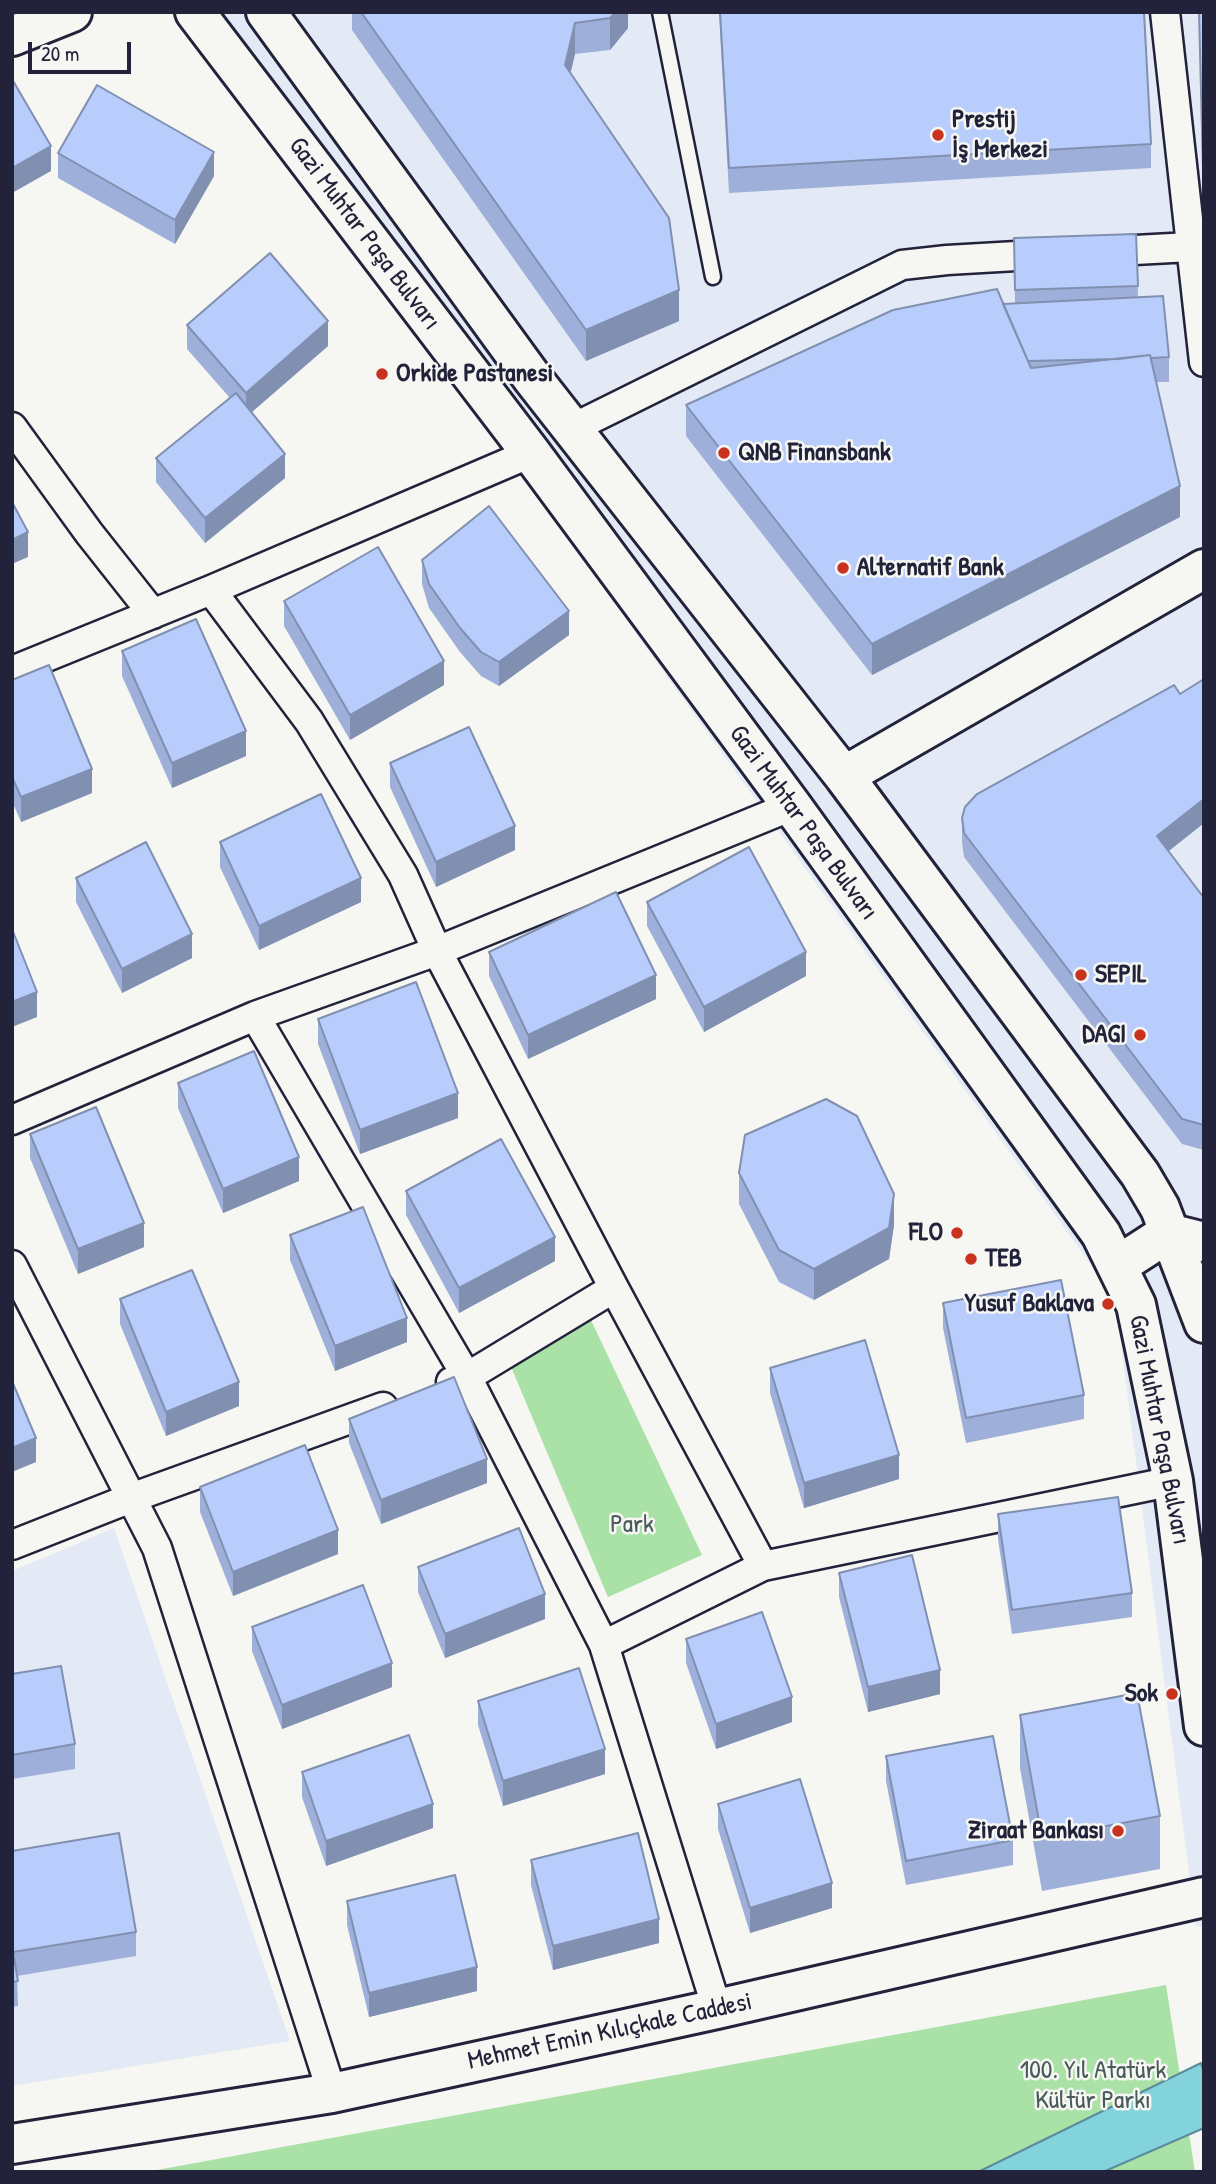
<!DOCTYPE html>
<meta charset="utf-8">
<style>
body{margin:0}
#map{position:relative;width:1216px;height:2184px;overflow:hidden;background:#f6f6f2;font-family:"Patrick Hand",sans-serif}
canvas{display:block}
.frame{position:absolute;inset:0;border:14px solid #22223b;pointer-events:none}
.scale{position:absolute;left:28px;top:42px;width:103px;height:32px;box-sizing:border-box;border:4px solid #22223b;border-top:0;padding-left:9px;font-size:21px;line-height:24px;white-space:nowrap;color:#22223b;-webkit-text-stroke:5px #f6f6f2;paint-order:stroke}
</style>
<div id="map">
<canvas width="1216" height="2184"></canvas>
<div class="frame"></div>
<div class="scale">20 m</div>
</div>
<script>
const ctx = document.querySelector('canvas').getContext('2d');
ctx.lineJoin = 'round';
function paint(path, color) { ctx.fillStyle = color; ctx.fill(path, 'evenodd'); }
function stroke(path, color, width, dash) { ctx.strokeStyle = color; ctx.lineWidth = width; ctx.lineCap = dash ? 'butt' : 'round'; ctx.setLineDash(dash || []); ctx.stroke(path); }
function label(font, color, halo, rows, align = 'center') {
  ctx.font = font + ' "Patrick Hand",sans-serif'; ctx.lineWidth = 5; ctx.setLineDash([]); ctx.textBaseline = 'middle'; ctx.strokeStyle = halo; ctx.fillStyle = color; for (const [text, x, y, turn = 0] of rows) {
    ctx.save(); ctx.translate(x, y); ctx.rotate((+turn || 0) * Math.PI / 180); ctx.textAlign = isNaN(turn) ? turn : align; if (halo) ctx.strokeText(text, 0, 0); ctx.fillText(text, 0, 0); ctx.restore();
  }
}
paint(new Path2D(`
 M 188,12 L 1204,12 L 1204,1926 L 1196,1927 L 1115,1298 Z
 M 114,1528 L 290,2041 L 12,2086 L 12,1571 Z`), '#e3eaf5');
paint(new Path2D(`
 M 590,1318 L 702,1555 L 608,1597 L 506,1355 Z
 M 1166,1985 L 1195,2172 L 146,2172 Z`), '#a9e1a6');
const water = new Path2D(`
 M 1201,2063 L 1204,2073 L 1204,2128 L 1103,2172 L 978,2172 Z`);
paint(water, '#82d3dc');
stroke(water, '#5c8c9c', 2);
const lane = new Path2D(`
 M 660,12 L 713,277`);
const street = new Path2D(`
 M 1165,12 L 1204,362
 M 1098,252 L 1190,247
 M 12,427 L 89,533 L 153,614
 M 571,429 L 902,265 L 947,260 L 1051,254
 M 211,590 L 309,721 L 403,875 L 437,951 L 614,1288 L 763,1566
 M 12,671 L 211,590 L 531,453
 M 255,1016 L 467,1377 L 604,1645 L 717,2009
 M 12,1120 L 255,1016 L 437,951 L 792,806
 M 12,1265 L 157,1548 L 332,2093
 M 451,1382 L 467,1377 L 614,1288
 M 12,1545 L 131,1498 L 383,1407
 M 604,1645 L 763,1566 L 1173,1481`);
const secondary = new Path2D(`
 M 195,12 L 531,453 L 792,806 L 1101,1234 L 1136,1305 L 1173,1481 L 1204,1726
 M 266,12 L 533,379 L 844,776 L 1140,1174 L 1160,1208 L 1204,1323
 M 12,36 L 72,12
 M 844,776 L 1204,569
 M 1117,1266 L 1168,1233 L 1204,1242
 M 12,2144 L 332,2093 L 717,2009 L 1204,1897`);
stroke(lane, '#22223b', 19);
stroke(street, '#22223b', 33);
stroke(secondary, '#22223b', 44);
stroke(lane, '#f6f6f2', 14);
stroke(street, '#f6f6f2', 28);
stroke(secondary, '#f6f6f2', 38);
paint(new Path2D(`
 M 352,12 L 628,12 L 628,28 L 610,50 L 575,54 L 570,73 L 679,321 L 586,361 L 352,30 Z
 M 719,12 L 1144,12 L 1151,144 L 1151,168 L 729,193 Z
 M 1199,12 L 1204,12 L 1204,194 L 1203,194 Z
 M 58,153 L 214,176 L 175,244 L 58,178 Z
 M 1136,234 L 1138,297 L 1169,357 L 1169,382 L 1156,382 L 1180,517 L 872,675 L 686,436 L 686,405 L 1003,304 L 1015,303 L 1014,238 Z
 M 187,325 L 328,346 L 252,412 L 285,478 L 205,543 L 156,482 L 156,458 L 230,398 L 187,349 Z
 M 422,560 L 569,635 L 499,686 L 481,676 L 460,652 L 429,608 L 422,584 Z
 M 284,601 L 444,685 L 350,740 L 284,626 Z
 M 122,651 L 246,756 L 172,788 L 122,676 Z
 M 12,680 L 92,793 L 21,822 L 12,801 Z
 M 390,763 L 515,850 L 436,887 L 390,787 Z
 M 962,818 L 1204,823 L 1169,851 L 1204,898 L 1204,1150 L 1182,1144 L 964,857 L 962,842 Z
 M 220,842 L 361,902 L 259,950 L 220,867 Z
 M 76,878 L 192,958 L 122,993 L 76,902 Z
 M 647,902 L 806,976 L 704,1032 L 647,926 Z
 M 489,952 L 656,999 L 528,1059 L 489,976 Z
 M 318,1019 L 458,1118 L 360,1154 L 318,1044 Z
 M 178,1083 L 299,1181 L 223,1213 L 178,1108 Z
 M 30,1134 L 144,1247 L 78,1274 L 30,1158 Z
 M 739,1173 L 894,1225 L 889,1259 L 814,1300 L 779,1282 L 739,1204 Z
 M 406,1191 L 555,1261 L 459,1313 L 406,1215 Z
 M 290,1235 L 407,1342 L 335,1371 L 290,1260 Z
 M 120,1299 L 239,1406 L 166,1436 L 120,1324 Z
 M 943,1303 L 1084,1395 L 1084,1419 L 966,1443 L 943,1328 Z
 M 770,1368 L 899,1479 L 804,1508 L 770,1393 Z
 M 349,1419 L 487,1483 L 381,1524 L 349,1443 Z
 M 200,1487 L 338,1554 L 233,1596 L 200,1512 Z
 M 998,1514 L 1132,1593 L 1132,1617 L 1012,1634 L 998,1539 Z
 M 418,1567 L 545,1619 L 445,1658 L 418,1592 Z
 M 839,1573 L 940,1694 L 868,1712 L 839,1597 Z
 M 252,1627 L 392,1687 L 282,1729 L 252,1651 Z
 M 686,1639 L 792,1722 L 716,1749 L 686,1663 Z
 M 12,1674 L 75,1744 L 75,1769 L 12,1779 Z
 M 478,1701 L 605,1774 L 503,1806 L 478,1725 Z
 M 1020,1715 L 1160,1816 L 1160,1869 L 1042,1891 L 1020,1768 Z
 M 886,1756 L 1013,1840 L 1013,1865 L 906,1885 L 886,1781 Z
 M 302,1772 L 433,1828 L 326,1866 L 302,1797 Z
 M 718,1804 L 832,1908 L 750,1933 L 718,1829 Z
 M 12,1851 L 136,1932 L 136,1956 L 17,1976 L 18,2006 L 12,2007 Z
 M 531,1860 L 659,1943 L 553,1970 L 531,1885 Z
 M 347,1901 L 477,1991 L 369,2017 L 347,1925 Z`), '#9eb0d9');
paint(new Path2D(`
 M 616,12 L 628,12 L 628,28 L 610,50 L 610,18 Z
 M 575,23 L 575,54 L 565,97 L 565,65 Z
 M 51,146 L 51,171 L 12,193 L 12,168 Z
 M 214,152 L 214,176 L 175,244 L 175,220 Z
 M 679,290 L 679,321 L 586,361 L 586,330 Z
 M 328,321 L 328,346 L 246,417 L 246,393 Z
 M 285,454 L 285,478 L 205,543 L 205,518 Z
 M 1180,486 L 1180,517 L 872,675 L 872,644 Z
 M 28,532 L 28,557 L 12,564 L 12,540 Z
 M 569,611 L 569,635 L 499,686 L 499,662 Z
 M 444,661 L 444,685 L 350,740 L 350,715 Z
 M 246,731 L 246,756 L 172,788 L 172,763 Z
 M 92,769 L 92,793 L 21,822 L 21,797 Z
 M 1204,799 L 1204,823 L 1157,860 L 1157,836 Z
 M 515,826 L 515,850 L 436,887 L 436,862 Z
 M 361,878 L 361,902 L 259,950 L 259,926 Z
 M 192,934 L 192,958 L 122,993 L 122,969 Z
 M 806,952 L 806,976 L 704,1032 L 704,1007 Z
 M 656,975 L 656,999 L 528,1059 L 528,1035 Z
 M 37,992 L 37,1017 L 12,1027 L 12,1002 Z
 M 458,1093 L 458,1118 L 360,1154 L 360,1130 Z
 M 299,1157 L 299,1181 L 223,1213 L 223,1189 Z
 M 894,1194 L 894,1225 L 889,1259 L 814,1300 L 814,1269 Z
 M 144,1223 L 144,1247 L 78,1274 L 78,1249 Z
 M 555,1237 L 555,1261 L 459,1313 L 459,1288 Z
 M 407,1318 L 407,1342 L 335,1371 L 335,1346 Z
 M 239,1382 L 239,1406 L 166,1436 L 166,1412 Z
 M 36,1438 L 36,1462 L 12,1472 L 12,1448 Z
 M 899,1455 L 899,1479 L 804,1508 L 804,1483 Z
 M 487,1459 L 487,1483 L 381,1524 L 381,1500 Z
 M 338,1530 L 338,1554 L 233,1596 L 233,1572 Z
 M 545,1594 L 545,1619 L 445,1658 L 445,1634 Z
 M 392,1663 L 392,1687 L 282,1729 L 282,1705 Z
 M 940,1670 L 940,1694 L 868,1712 L 868,1687 Z
 M 792,1697 L 792,1722 L 716,1749 L 716,1724 Z
 M 605,1749 L 605,1774 L 503,1806 L 503,1781 Z
 M 433,1804 L 433,1828 L 326,1866 L 326,1841 Z
 M 832,1883 L 832,1908 L 750,1933 L 750,1908 Z
 M 659,1919 L 659,1943 L 553,1970 L 553,1946 Z
 M 477,1967 L 477,1991 L 369,2017 L 369,1993 Z`), '#8190b0');
const building = new Path2D(`
 M 361,12 L 616,12 L 610,18 L 575,23 L 565,65 L 669,218 L 679,290 L 586,330 Z
 M 720,12 L 1144,12 L 1151,144 L 729,168 Z
 M 1199,12 L 1204,12 L 1204,170 L 1203,170 Z
 M 12,79 L 51,146 L 12,168 Z
 M 97,85 L 214,152 L 175,220 L 58,153 Z
 M 1136,234 L 1138,286 L 1015,290 L 1014,238 Z
 M 270,253 L 328,321 L 246,393 L 187,325 Z
 M 997,289 L 1031,368 L 1150,355 L 1180,486 L 872,644 L 686,405 L 893,310 Z
 M 1163,296 L 1169,357 L 1151,358 L 1150,355 L 1119,359 L 1028,361 L 1003,304 Z
 M 236,393 L 285,454 L 205,518 L 156,458 Z
 M 12,502 L 28,532 L 12,540 Z
 M 489,506 L 569,611 L 499,662 L 481,652 L 460,628 L 429,584 L 422,560 Z
 M 378,547 L 444,661 L 350,715 L 284,601 Z
 M 196,619 L 246,731 L 172,763 L 122,651 Z
 M 49,665 L 92,769 L 21,797 L 12,777 L 12,680 Z
 M 1204,679 L 1204,799 L 1157,836 L 1204,898 L 1204,1125 L 1182,1119 L 964,833 L 962,818 L 965,807 L 977,794 L 1174,685 L 1180,694 Z
 M 469,727 L 515,826 L 436,862 L 390,763 Z
 M 321,794 L 361,878 L 259,926 L 220,842 Z
 M 146,842 L 192,934 L 122,969 L 76,878 Z
 M 749,847 L 806,952 L 704,1007 L 647,902 Z
 M 616,892 L 656,975 L 528,1035 L 489,952 Z
 M 12,929 L 37,992 L 12,1002 Z
 M 416,982 L 458,1093 L 360,1130 L 318,1019 Z
 M 254,1051 L 299,1157 L 223,1189 L 178,1083 Z
 M 826,1099 L 857,1116 L 894,1194 L 889,1228 L 814,1269 L 779,1250 L 739,1173 L 745,1135 Z
 M 96,1107 L 144,1223 L 78,1249 L 30,1134 Z
 M 501,1139 L 555,1237 L 459,1288 L 406,1191 Z
 M 363,1207 L 407,1318 L 335,1346 L 290,1235 Z
 M 192,1270 L 239,1382 L 166,1412 L 120,1299 Z
 M 1061,1280 L 1084,1395 L 966,1418 L 943,1303 Z
 M 865,1340 L 899,1455 L 804,1483 L 770,1368 Z
 M 454,1377 L 487,1459 L 381,1500 L 349,1419 Z
 M 12,1381 L 36,1438 L 12,1448 Z
 M 305,1445 L 338,1530 L 233,1572 L 200,1487 Z
 M 1118,1497 L 1132,1593 L 1012,1610 L 998,1514 Z
 M 519,1528 L 545,1594 L 445,1634 L 418,1567 Z
 M 912,1555 L 940,1670 L 868,1687 L 839,1573 Z
 M 363,1585 L 392,1663 L 282,1705 L 252,1627 Z
 M 762,1612 L 792,1697 L 716,1724 L 686,1639 Z
 M 61,1666 L 75,1744 L 12,1755 L 12,1674 Z
 M 579,1668 L 605,1749 L 503,1781 L 478,1701 Z
 M 1137,1693 L 1160,1816 L 1042,1838 L 1020,1715 Z
 M 409,1735 L 433,1804 L 326,1841 L 302,1772 Z
 M 993,1736 L 1013,1840 L 906,1861 L 886,1756 Z
 M 800,1779 L 832,1883 L 750,1908 L 718,1804 Z
 M 119,1833 L 136,1932 L 13,1952 L 18,1981 L 12,1982 L 12,1851 Z
 M 638,1833 L 659,1919 L 553,1946 L 531,1860 Z
 M 455,1875 L 477,1967 L 369,1993 L 347,1901 Z`);
paint(building, '#b8cdfc');
stroke(building, '#8190b0', 2);
for (const [x, y, r, color] of [
 [938,135,7,"#c8321e"],
 [382,374,7,"#c8321e"],
 [724,453,7,"#c8321e"],
 [843,568,7,"#c8321e"],
 [1081,975,7,"#c8321e"],
 [1140,1035,7,"#c8321e"],
 [957,1233,7,"#c8321e"],
 [971,1259,7,"#c8321e"],
 [1108,1304,7,"#c8321e"],
 [1172,1694,7,"#c8321e"],
 [1118,1831,7,"#c8321e"]
]) { const dot = new Path2D(); dot.arc(x, y, r, 0, 2 * Math.PI); ctx.fillStyle = color; ctx.fill(dot); stroke(dot, '#f6f6f2', 2.5); }
label('bold 26px', '#22223b', '#f6f6f2', [
 ["Prestij",952,120],
 ["İş Merkezi",952,150],
 ["Orkide Pastanesi",396,374],
 ["QNB Finansbank",738,453],
 ["Alternatif Bank",857,568],
 ["SEPIL",1095,975],
 ["DAGI",1126,1035,"right"],
 ["FLO",943,1233,"right"],
 ["TEB",985,1259],
 ["Yusuf Baklava",1094,1304,"right"],
 ["Sok",1158,1694,"right"],
 ["Ziraat Bankası",1104,1831,"right"]
], 'left');
label('26px', '#22223b', '#f6f6f2', [
 ["Gazi Muhtar Paşa Bulvarı",364,234,53],
 ["Gazi Muhtar Paşa Bulvarı",803,823,54],
 ["Gazi Muhtar Paşa Bulvarı",1159,1430,79],
 ["Mehmet Emin Kılıçkale Caddesi",610,2032,-12]
]);
label('26px', '#4a5b5b', '#f6f6f2', [
 ["Park",632,1525],
 ["100. Yıl Atatürk",1093,2071],
 ["Kültür Parkı",1093,2101]
]);
</script>
